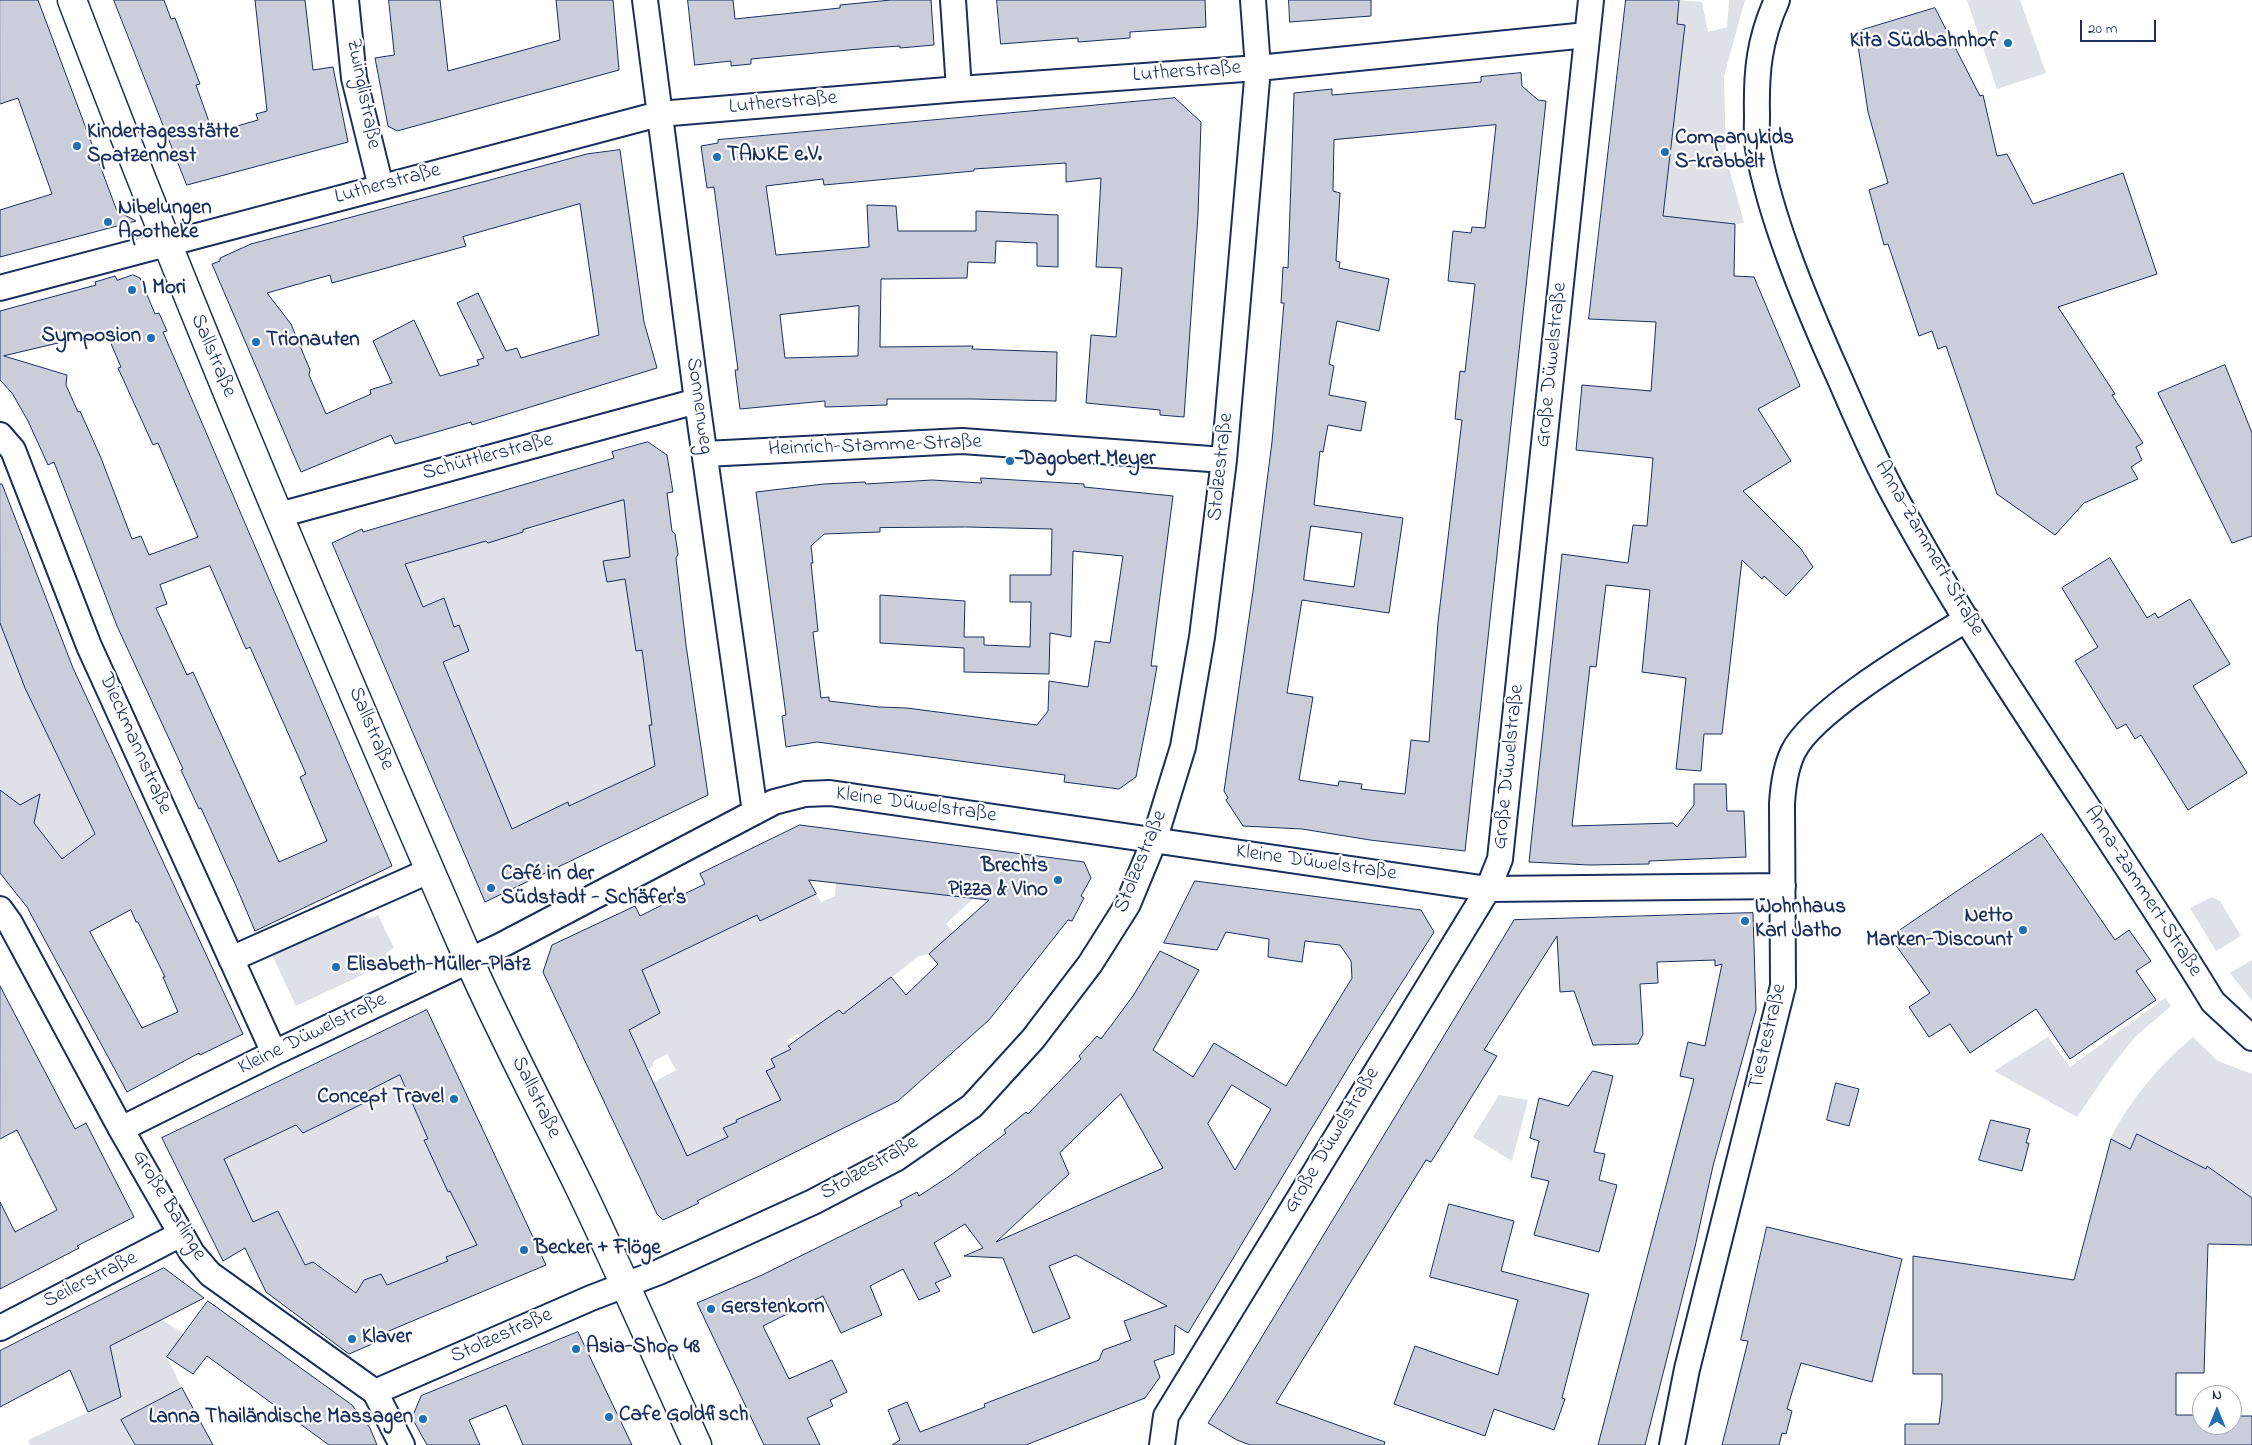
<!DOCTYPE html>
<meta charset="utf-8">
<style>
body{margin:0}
#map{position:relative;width:2252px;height:1445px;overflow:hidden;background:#fff;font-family:"Indie Flower",sans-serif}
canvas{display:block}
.north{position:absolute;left:2192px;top:1385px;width:50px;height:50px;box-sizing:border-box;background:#fff;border:1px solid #a4acbf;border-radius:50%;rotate:0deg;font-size:14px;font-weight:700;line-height:20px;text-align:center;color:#1b2f5e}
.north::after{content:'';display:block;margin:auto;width:18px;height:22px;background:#1f6fb2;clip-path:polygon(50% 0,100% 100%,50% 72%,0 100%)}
.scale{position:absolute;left:2080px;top:20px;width:76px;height:22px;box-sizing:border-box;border:2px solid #1b2f5e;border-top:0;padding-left:6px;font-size:15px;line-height:18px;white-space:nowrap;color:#1b2f5e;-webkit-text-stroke:4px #fff;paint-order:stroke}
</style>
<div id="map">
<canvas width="2252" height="1445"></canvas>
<div class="north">N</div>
<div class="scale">20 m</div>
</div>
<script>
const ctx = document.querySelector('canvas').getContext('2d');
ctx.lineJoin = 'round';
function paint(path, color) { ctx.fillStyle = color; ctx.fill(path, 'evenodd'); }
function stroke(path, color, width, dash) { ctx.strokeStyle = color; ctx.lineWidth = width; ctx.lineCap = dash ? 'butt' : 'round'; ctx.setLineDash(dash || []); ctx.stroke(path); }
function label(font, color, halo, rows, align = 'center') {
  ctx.font = font + ' "Indie Flower",sans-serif'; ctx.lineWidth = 4.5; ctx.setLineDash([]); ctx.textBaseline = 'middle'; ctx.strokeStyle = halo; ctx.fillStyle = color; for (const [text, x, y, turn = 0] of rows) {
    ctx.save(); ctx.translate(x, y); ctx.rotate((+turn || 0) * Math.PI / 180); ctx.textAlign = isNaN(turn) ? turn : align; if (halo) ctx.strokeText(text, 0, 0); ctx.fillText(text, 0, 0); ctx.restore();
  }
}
paint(new Path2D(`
 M 1679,0 L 1702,2 L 1708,32 L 1727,27 L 1729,0 L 1745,0 L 1724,76 L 1726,156 L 1744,223 L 1735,224 L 1663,216 L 1685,25 L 1677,24 Z
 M 1967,0 L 2020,0 L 2046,73 L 1997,89 Z
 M 624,499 L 630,557 L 625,579 L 642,650 L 652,725 L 655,766 L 569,806 L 512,829 L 443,662 L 469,651 L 459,626 L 454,627 L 444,598 L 423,607 L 414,585 L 391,569 L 486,541 L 488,543 Z
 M 0,623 L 25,688 L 95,836 L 61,859 L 27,822 L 35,817 L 37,809 L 30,800 L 20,805 L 0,790 Z
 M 836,883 L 974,898 L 946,924 L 954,933 L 929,954 L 919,956 L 843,1015 L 839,1010 L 828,1018 L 831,1022 L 802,1039 L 798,1034 L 786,1041 L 796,1057 L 783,1053 L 771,1059 L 775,1067 L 766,1071 L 778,1095 L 791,1101 L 736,1120 L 737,1122 L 724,1128 L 728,1137 L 678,1160 L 679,1138 L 652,1083 L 676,1070 L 667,1054 L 654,1061 L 652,1067 L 648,1069 L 626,1024 L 660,1013 L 651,992 L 634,974 L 757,915 L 816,894 L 821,902 L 835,896 Z
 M 2212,897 L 2220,901 L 2241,936 L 2216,951 L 2190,908 Z
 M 362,910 L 366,920 L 378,915 L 394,948 L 386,953 L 390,962 L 296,1006 L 271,953 Z
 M 2252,960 L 2252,1001 L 2230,973 Z
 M 2165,998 L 2171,1006 L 2135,1037 L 2115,1062 L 2077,1117 L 1994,1071 L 2048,1037 L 2070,1067 Z
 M 2193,1037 L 2218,1061 L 2252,1074 L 2252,1198 L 2208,1167 L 2206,1169 L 2137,1135 L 2130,1149 L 2110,1139 C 2131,1099 2158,1066 2193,1037 Z
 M 400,1062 L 405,1087 L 428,1139 L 424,1140 L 448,1192 L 450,1191 L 472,1235 L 485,1250 L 467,1249 L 447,1257 L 448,1261 L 392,1283 L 386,1283 L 381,1275 L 364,1280 L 357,1292 L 314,1262 L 305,1265 L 278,1211 L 253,1222 L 224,1159 L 296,1125 L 303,1133 L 363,1103 L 361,1095 L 389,1081 L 382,1068 Z
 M 1499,1095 L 1528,1100 L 1512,1161 L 1473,1137 Z
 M 156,1316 L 184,1334 L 167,1357 L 182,1388 L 121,1420 L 133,1445 L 30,1445 L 28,1440 L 121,1397 L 109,1342 C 123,1344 148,1327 156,1316 Z`), '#dee1e7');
const building = new Path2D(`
 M 0,0 L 38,0 L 117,211 L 136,221 L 0,257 L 0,210 L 52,194 L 18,98 L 0,104 Z
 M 114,0 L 164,0 L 171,19 L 175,18 L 200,84 L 196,85 L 213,133 L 258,120 L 256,114 L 267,111 L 255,0 L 305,0 L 313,70 L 333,67 L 348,142 L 187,185 Z
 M 389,0 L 440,0 L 448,71 L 560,40 L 556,0 L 613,0 L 619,70 L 397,131 L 388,126 L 375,58 L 394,55 Z
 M 688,0 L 733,0 L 735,19 L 840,8 L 840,5 L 891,0 L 931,0 L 934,45 L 900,48 L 900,46 L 870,48 L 751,59 L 751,64 L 731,66 L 731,61 L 695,65 Z
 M 997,0 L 1205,0 L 1206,27 L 1130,32 L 1130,38 L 1078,42 L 1078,38 L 1001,44 Z
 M 1289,0 L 1371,0 L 1371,16 L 1290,22 Z
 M 1626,0 L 1679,0 L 1677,24 L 1685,25 L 1663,216 L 1735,224 L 1734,276 L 1754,277 L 1800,386 L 1758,409 L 1791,461 L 1743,491 L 1801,549 L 1813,567 L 1786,596 L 1764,576 L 1762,579 L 1742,560 L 1722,734 L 1704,734 L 1701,771 L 1676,769 L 1686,678 L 1642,672 L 1650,590 L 1606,585 L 1596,667 L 1590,666 L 1572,826 L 1673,823 L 1677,827 L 1694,805 L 1694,784 L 1726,784 L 1727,811 L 1744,811 L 1746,857 L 1649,861 L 1649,864 L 1589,865 L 1529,862 L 1562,554 L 1628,563 L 1633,525 L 1647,526 L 1653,458 L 1576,450 L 1582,385 L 1651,391 L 1656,322 L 1589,319 Z
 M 1935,8 L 1980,96 L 1983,95 L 1997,156 L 2007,154 L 2033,204 L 2123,173 L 2157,274 L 2058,307 L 2115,394 L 2112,395 L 2143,443 L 2136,447 L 2142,460 L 2131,467 L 2138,479 L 2084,503 L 2055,535 L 1997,494 L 1946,346 L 1938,349 L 1932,331 L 1919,336 L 1888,244 L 1884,245 L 1869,190 L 1888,183 L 1868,112 L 1856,32 Z
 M 1521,73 L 1522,86 L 1538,100 L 1546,101 L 1465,851 L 1370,840 L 1302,829 L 1243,826 L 1226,800 L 1228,798 L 1224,791 L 1253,591 L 1272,442 L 1284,303 L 1281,303 L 1283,267 L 1288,268 L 1294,93 L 1332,89 L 1332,95 L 1481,82 L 1481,77 ZM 1496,125 L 1485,228 L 1472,227 L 1471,233 L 1453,231 L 1448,281 L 1475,284 L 1465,372 L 1460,371 L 1455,419 L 1462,420 L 1438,622 L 1429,742 L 1411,740 L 1405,794 L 1361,789 L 1362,784 L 1339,781 L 1338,786 L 1299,780 L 1313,697 L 1287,693 L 1302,600 L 1389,613 L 1403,518 L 1314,505 L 1320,451 L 1323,452 L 1328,425 L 1361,431 L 1366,402 L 1329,395 L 1334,366 L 1329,364 L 1337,321 L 1379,331 L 1389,279 L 1339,268 L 1340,262 L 1336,261 L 1340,193 L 1333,191 L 1334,140 ZM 1311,526 L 1362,533 L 1354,587 L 1304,580 Z
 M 1175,98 L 1201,122 L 1198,215 L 1184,417 L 1160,415 L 1160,410 L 1086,403 L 1091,335 L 1116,337 L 1122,268 L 1096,267 L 1101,178 L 1066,182 L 1066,163 L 974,169 L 974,171 L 824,185 L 823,179 L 766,186 L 776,255 L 869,247 L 867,205 L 896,206 L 898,231 L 976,231 L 976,211 L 1058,215 L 1058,267 L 1037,266 L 1037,243 L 996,241 L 995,263 L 968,262 L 967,278 L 881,279 L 880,347 L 973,346 L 972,349 L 1057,352 L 1056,401 L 973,399 L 887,399 L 887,405 L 825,407 L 825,401 L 740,409 L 735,370 L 738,370 L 714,187 L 707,188 L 701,146 L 718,143 L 718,140 ZM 859,306 L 858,356 L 785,358 L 780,315 Z
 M 620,150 L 644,322 L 657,368 L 472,425 L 471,422 L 395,444 L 391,435 L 301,472 L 212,264 L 220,261 L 220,258 L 251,244 L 587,154 ZM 580,204 L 599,335 L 521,358 L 517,348 L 506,351 L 478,293 L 457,303 L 484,358 L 477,360 L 479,365 L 440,376 L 414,320 L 373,341 L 392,383 L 370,390 L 371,394 L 326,414 L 309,375 L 310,370 L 291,324 L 267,293 L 330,275 L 332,283 L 466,246 L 463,237 Z
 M 133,275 L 140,278 L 155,314 L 159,313 L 167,331 L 163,332 L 392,866 L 255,931 L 236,886 L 201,808 L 199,809 L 181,770 L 183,769 L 117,626 L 54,462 L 48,465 L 28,421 L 12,393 L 0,380 L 0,311 L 96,285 L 95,282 L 115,276 L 117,280 ZM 106,332 L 121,367 L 118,368 L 153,445 L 158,443 L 198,537 L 149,555 L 141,536 L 132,539 L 101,458 L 80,411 L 78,412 L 66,385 L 67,375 L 4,356 ZM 210,566 L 246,649 L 250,647 L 306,774 L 300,777 L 327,841 L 279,862 L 193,672 L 187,675 L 156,608 L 167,604 L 160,585 Z
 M 2225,365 L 2252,433 L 2252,536 L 2232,543 L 2158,393 Z
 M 648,442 L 667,455 L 673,492 L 667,493 L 672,531 L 675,534 L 678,554 L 676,558 L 686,645 L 708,795 L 485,902 L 332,543 L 362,529 L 363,532 L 614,458 L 612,452 ZM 624,500 L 630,557 L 603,561 L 607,582 L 625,579 L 636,651 L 642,650 L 652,725 L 649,725 L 655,766 L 569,806 L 568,802 L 512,829 L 443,662 L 469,651 L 459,625 L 454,627 L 444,598 L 423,607 L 405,564 L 486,541 L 488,543 L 523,532 L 523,530 Z
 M 981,478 L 1084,484 L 1084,487 L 1173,496 L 1151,666 L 1157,666 L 1151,701 L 1136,777 L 1119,789 L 1064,782 L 1065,775 L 817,742 L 786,747 L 782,716 L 786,715 L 756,492 L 824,484 L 865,482 L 866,484 L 932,480 L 981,483 ZM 966,527 L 1052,529 L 1051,575 L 1010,575 L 1010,602 L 1031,602 L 1030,647 L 984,645 L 984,637 L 964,637 L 965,601 L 880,595 L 880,643 L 964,648 L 964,672 L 1049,674 L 1050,633 L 1071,637 L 1073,551 L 1123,556 L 1110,643 L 1095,641 L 1088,687 L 1049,681 L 1048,711 L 1037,725 L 907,708 L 879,707 L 829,701 L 829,697 L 821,698 L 813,632 L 818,631 L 811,563 L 813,563 L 811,546 L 824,534 L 880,532 L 880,528 Z
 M 0,484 L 2,484 L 73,668 L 243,1034 L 200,1055 L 199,1053 L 127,1092 L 27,907 L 0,873 L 0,790 L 20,805 L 40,794 L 34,823 L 62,859 L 95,834 L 25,688 L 0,623 ZM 131,910 L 136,922 L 138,922 L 165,977 L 163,977 L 178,1012 L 142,1028 L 90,932 Z
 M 2110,558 L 2147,618 L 2155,613 L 2158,618 L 2190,599 L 2230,664 L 2193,686 L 2247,773 L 2188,810 L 2141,735 L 2135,739 L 2126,724 L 2117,729 L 2075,661 L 2098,647 L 2062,588 Z
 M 800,825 L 1084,862 L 1091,878 L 1081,896 L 1084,898 L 1072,921 L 1068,920 L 989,1020 L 898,1101 L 697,1201 L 699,1203 L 663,1220 L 657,1214 L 543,972 L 552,945 L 635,906 L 640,916 L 674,899 L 705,884 L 700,874 ZM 809,880 L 989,900 L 929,954 L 938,964 L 906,995 L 891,977 L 843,1014 L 839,1010 L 788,1046 L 791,1049 L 771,1059 L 775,1067 L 766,1071 L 781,1100 L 736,1120 L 737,1122 L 723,1128 L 728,1137 L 687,1156 L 629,1030 L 660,1013 L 642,970 L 757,915 L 760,921 L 816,894 Z
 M 2042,834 L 2115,940 L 2129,930 L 2151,961 L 2136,971 L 2156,1000 L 2070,1059 L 2036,1009 L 1970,1053 L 1950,1024 L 1929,1037 L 1909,1007 L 1930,993 L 1890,937 Z
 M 1195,881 L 1421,910 L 1434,932 L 1357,1053 L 1188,1333 L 1175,1325 L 1174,1354 L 1154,1361 L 1160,1377 L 1145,1398 L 1026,1445 L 892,1445 L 900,1440 L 888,1410 L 907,1402 L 920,1432 L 985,1407 L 984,1404 L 1099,1360 L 1103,1350 L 1131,1340 L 1124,1321 L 1167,1306 L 1076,1255 L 1049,1266 L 1070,1318 L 1033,1333 L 1003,1258 L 964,1256 L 983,1248 L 965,1224 L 934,1243 L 951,1276 L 935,1283 L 940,1291 L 919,1300 L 903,1269 L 870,1286 L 882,1315 L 841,1333 L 823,1296 L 763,1326 L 789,1379 L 832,1360 L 847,1392 L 830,1400 L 833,1406 L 807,1418 L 820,1445 L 764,1445 L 697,1303 L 762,1275 L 902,1206 L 900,1201 L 917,1192 L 919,1196 L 951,1175 L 1006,1133 L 1004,1130 L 1026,1112 L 1028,1114 L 1081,1059 L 1079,1056 L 1097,1036 L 1101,1039 L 1133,996 L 1160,951 L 1199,970 L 1153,1050 L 1193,1077 L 1214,1043 L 1286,1086 L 1352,978 L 1351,961 L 1340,945 L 1305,941 L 1302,962 L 1268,957 L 1269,939 L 1226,932 L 1217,950 L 1164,943 ZM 1232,1085 L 1271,1109 L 1235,1170 L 1208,1124 ZM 1121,1094 L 1163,1168 L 996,1242 L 1069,1174 L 1060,1153 Z
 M 1753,913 L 1756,1010 L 1713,1166 L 1695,1247 L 1645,1445 L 1598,1445 L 1694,1079 L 1680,1076 L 1688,1042 L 1705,1046 L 1722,964 L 1715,966 L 1715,960 L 1657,962 L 1658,983 L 1640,984 L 1643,1034 L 1638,1044 L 1593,1045 L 1574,991 L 1560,992 L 1557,936 L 1484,1050 L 1497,1056 L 1431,1162 L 1426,1160 L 1276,1403 L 1385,1442 L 1384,1445 L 1250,1445 L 1237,1440 L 1208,1423 L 1231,1388 L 1514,920 Z
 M 0,986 L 75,1129 L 86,1123 L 134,1217 L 77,1246 L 79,1248 L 0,1289 L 0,1202 L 15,1232 L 57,1210 L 17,1130 L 0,1139 Z
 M 427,1010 L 546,1265 L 384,1333 L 386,1338 L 349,1354 L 266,1292 L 245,1248 L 223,1261 L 162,1138 ZM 400,1075 L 428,1139 L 424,1140 L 448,1192 L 450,1191 L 477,1245 L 446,1257 L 448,1261 L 387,1285 L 381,1274 L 364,1280 L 356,1293 L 313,1262 L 305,1265 L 278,1211 L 253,1222 L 224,1159 L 296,1125 L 303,1133 L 364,1103 L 361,1095 Z
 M 1593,1071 L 1613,1076 L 1594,1152 L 1605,1154 L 1599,1180 L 1617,1185 L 1599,1252 L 1534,1235 L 1549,1181 L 1531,1177 L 1539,1141 L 1530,1138 L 1539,1098 L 1568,1106 Z
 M 1836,1083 L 1859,1089 L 1849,1126 L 1827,1120 Z
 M 1991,1120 L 2030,1129 L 2026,1143 L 2029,1143 L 2022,1171 L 1979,1160 Z
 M 2137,1134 L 2206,1169 L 2207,1166 L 2252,1198 L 2252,1245 L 2208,1244 L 2204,1373 L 2176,1373 L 2176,1415 L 2202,1415 L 2202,1425 L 2232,1425 L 2232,1416 L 2252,1416 L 2252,1445 L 1905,1445 L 1905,1424 L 1939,1424 L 1942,1400 L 1942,1374 L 1913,1374 L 1913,1256 L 2074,1280 L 2111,1139 L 2130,1149 Z
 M 1449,1204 L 1514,1221 L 1501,1271 L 1589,1294 L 1562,1398 L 1565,1399 L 1554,1430 L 1494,1409 L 1485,1436 L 1394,1404 L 1415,1346 L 1498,1375 L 1518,1300 L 1430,1277 Z
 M 1767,1227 L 1902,1259 L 1872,1382 L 1801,1363 L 1787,1409 L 1792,1411 L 1786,1434 L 1782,1433 L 1779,1445 L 1722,1445 L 1748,1341 L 1741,1340 Z
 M 164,1268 L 204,1298 L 110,1346 L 121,1397 L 88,1412 L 70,1370 L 0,1407 L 0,1351 Z
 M 208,1301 L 352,1405 L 370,1428 L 377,1445 L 329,1445 L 207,1356 L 193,1374 L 167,1357 Z
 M 578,1332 L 632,1445 L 523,1445 L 506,1405 L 469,1420 L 480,1445 L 427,1445 L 412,1418 L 421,1396 Z
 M 182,1388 L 213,1445 L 135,1445 L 121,1420 Z`);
paint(building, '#caceda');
stroke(building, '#1b2f5e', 1);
const minor = new Path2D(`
 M 346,0 L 354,78 L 381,187
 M 645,0 L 697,401 L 755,812
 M 953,0 L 959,89
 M 1777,0 C 1759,40 1756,72 1757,115 C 1757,126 1756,138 1758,149 C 1771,218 1802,293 1830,357 C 1851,403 1870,451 1894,495 C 1989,671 2109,831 2213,1002 L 2252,1038
 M 0,288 L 659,114 L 959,89 L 1258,68 L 1587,35
 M 0,435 L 13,450 L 89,646 L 274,1053
 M 705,454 L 962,441 L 1224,460
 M 279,515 L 697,401
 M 0,909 L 10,923 L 121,1129 L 192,1253 L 210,1274 L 375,1392 L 402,1445
 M 231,959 L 431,870
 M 121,1129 L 274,1053 L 500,946 L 774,802 L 805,794 L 830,793 L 1488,889 L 1783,886
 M 0,1328 L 181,1234
 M 375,1392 L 591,1298 L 659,1272 L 813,1202 L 897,1158 L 972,1106 L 1033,1039 L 1090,964 L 1128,904 L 1154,841 L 1183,747 L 1202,637 L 1224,460 L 1258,68 L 1253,0
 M 1162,1445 L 1166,1416 L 1488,889 L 1500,859 L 1591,0
 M 1672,1445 L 1687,1369 L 1783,986 L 1782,804 C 1783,786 1785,769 1793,752 C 1813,710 1925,645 1967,619`);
const tertiary = new Path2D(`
 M 72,0 C 195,323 330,641 468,958 C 502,1035 542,1110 579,1186 C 620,1271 658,1359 697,1445`);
stroke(minor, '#1b2f5e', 28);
stroke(tertiary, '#1b2f5e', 31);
stroke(minor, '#fff', 24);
stroke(tertiary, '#fff', 28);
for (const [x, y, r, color] of [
 [2008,43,5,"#1f6fb2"],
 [77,146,5,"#1f6fb2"],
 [1665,152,5,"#1f6fb2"],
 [717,157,5,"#1f6fb2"],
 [108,222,5,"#1f6fb2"],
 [132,290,5,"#1f6fb2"],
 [151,338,5,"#1f6fb2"],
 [256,342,5,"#1f6fb2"],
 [1010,461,5,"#1f6fb2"],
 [1058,880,5,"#1f6fb2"],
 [491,888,5,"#1f6fb2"],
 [1745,921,5,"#1f6fb2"],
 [2023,930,5,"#1f6fb2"],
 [336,967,5,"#1f6fb2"],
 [454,1099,5,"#1f6fb2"],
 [524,1250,5,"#1f6fb2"],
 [711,1309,5,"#1f6fb2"],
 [352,1339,5,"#1f6fb2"],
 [576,1349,5,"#1f6fb2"],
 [609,1417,5,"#1f6fb2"],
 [423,1419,5,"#1f6fb2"]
]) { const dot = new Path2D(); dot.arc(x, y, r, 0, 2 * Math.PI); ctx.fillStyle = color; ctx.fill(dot); stroke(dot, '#fff', 2); }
label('bold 21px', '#1b2f5e', '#fff', [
 ["Kita Südbahnhof",1998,43,"right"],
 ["Kindertagesstätte",87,134],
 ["Spatzennest",87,158],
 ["Companykids",1675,140],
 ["S-krabbelt",1675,164],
 ["TANKE e.V.",727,157],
 ["Nibelungen",118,210],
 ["Apotheke",118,234],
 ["I Mori",142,290],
 ["Symposion",141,338,"right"],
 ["Trionauten",266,342],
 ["Dagobert Meyer",1020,461],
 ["Brechts",1048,868,"right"],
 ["Pizza & Vino",1048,892,"right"],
 ["Café in der",501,876],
 ["Südstadt - Schäfer's",501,900],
 ["Wohnhaus",1755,909],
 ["Karl Jatho",1755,933],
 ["Netto",2013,918,"right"],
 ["Marken-Discount",2013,942,"right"],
 ["Elisabeth-Müller-Platz",346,967],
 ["Concept Travel",444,1099,"right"],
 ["Becker + Flöge",534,1250],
 ["Gerstenkorn",721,1309],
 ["Klaver",362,1339],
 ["Asia-Shop 48",586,1349],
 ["Cafe Goldfisch",619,1417],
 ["Lanna Thailändische Massagen",413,1419,"right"]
], 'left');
label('21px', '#1b2f5e', '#fff', [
 ["Lutherstraße",1187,73,-4],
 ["Zwinglistraße",362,94,79],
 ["Lutherstraße",783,104,-5],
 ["Lutherstraße",388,185,-15],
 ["Sallstraße",212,356,67],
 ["Große Düwelstraße",1553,365,-84],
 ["Sonnenweg",698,406,82],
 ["Heinrich-Stamme-Straße",875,447,-2],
 ["Schüttlerstraße",488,458,-15],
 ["Stolzestraße",1222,467,-84],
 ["Anna-Zammert-Straße",1928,549,60],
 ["Sallstraße",370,729,67],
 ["Dieckmannstraße",134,744,66],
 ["Große Düwelstraße",1510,767,-84],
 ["Kleine Düwelstraße",916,806,8],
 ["Stolzestraße",1142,862,-68],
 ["Kleine Düwelstraße",1316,864,8],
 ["Anna-Zammert-Straße",2142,892,57],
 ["Kleine Düwelstraße",313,1035,-26],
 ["Tiestestraße",1769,1037,-77],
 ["Sallstraße",535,1098,64],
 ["Große Düwelstraße",1333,1141,-59],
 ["Stolzestraße",870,1169,-30],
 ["Große Barlinge",168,1206,59],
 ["Seilerstraße",91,1281,-27],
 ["Stolzestraße",502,1337,-24]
]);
</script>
